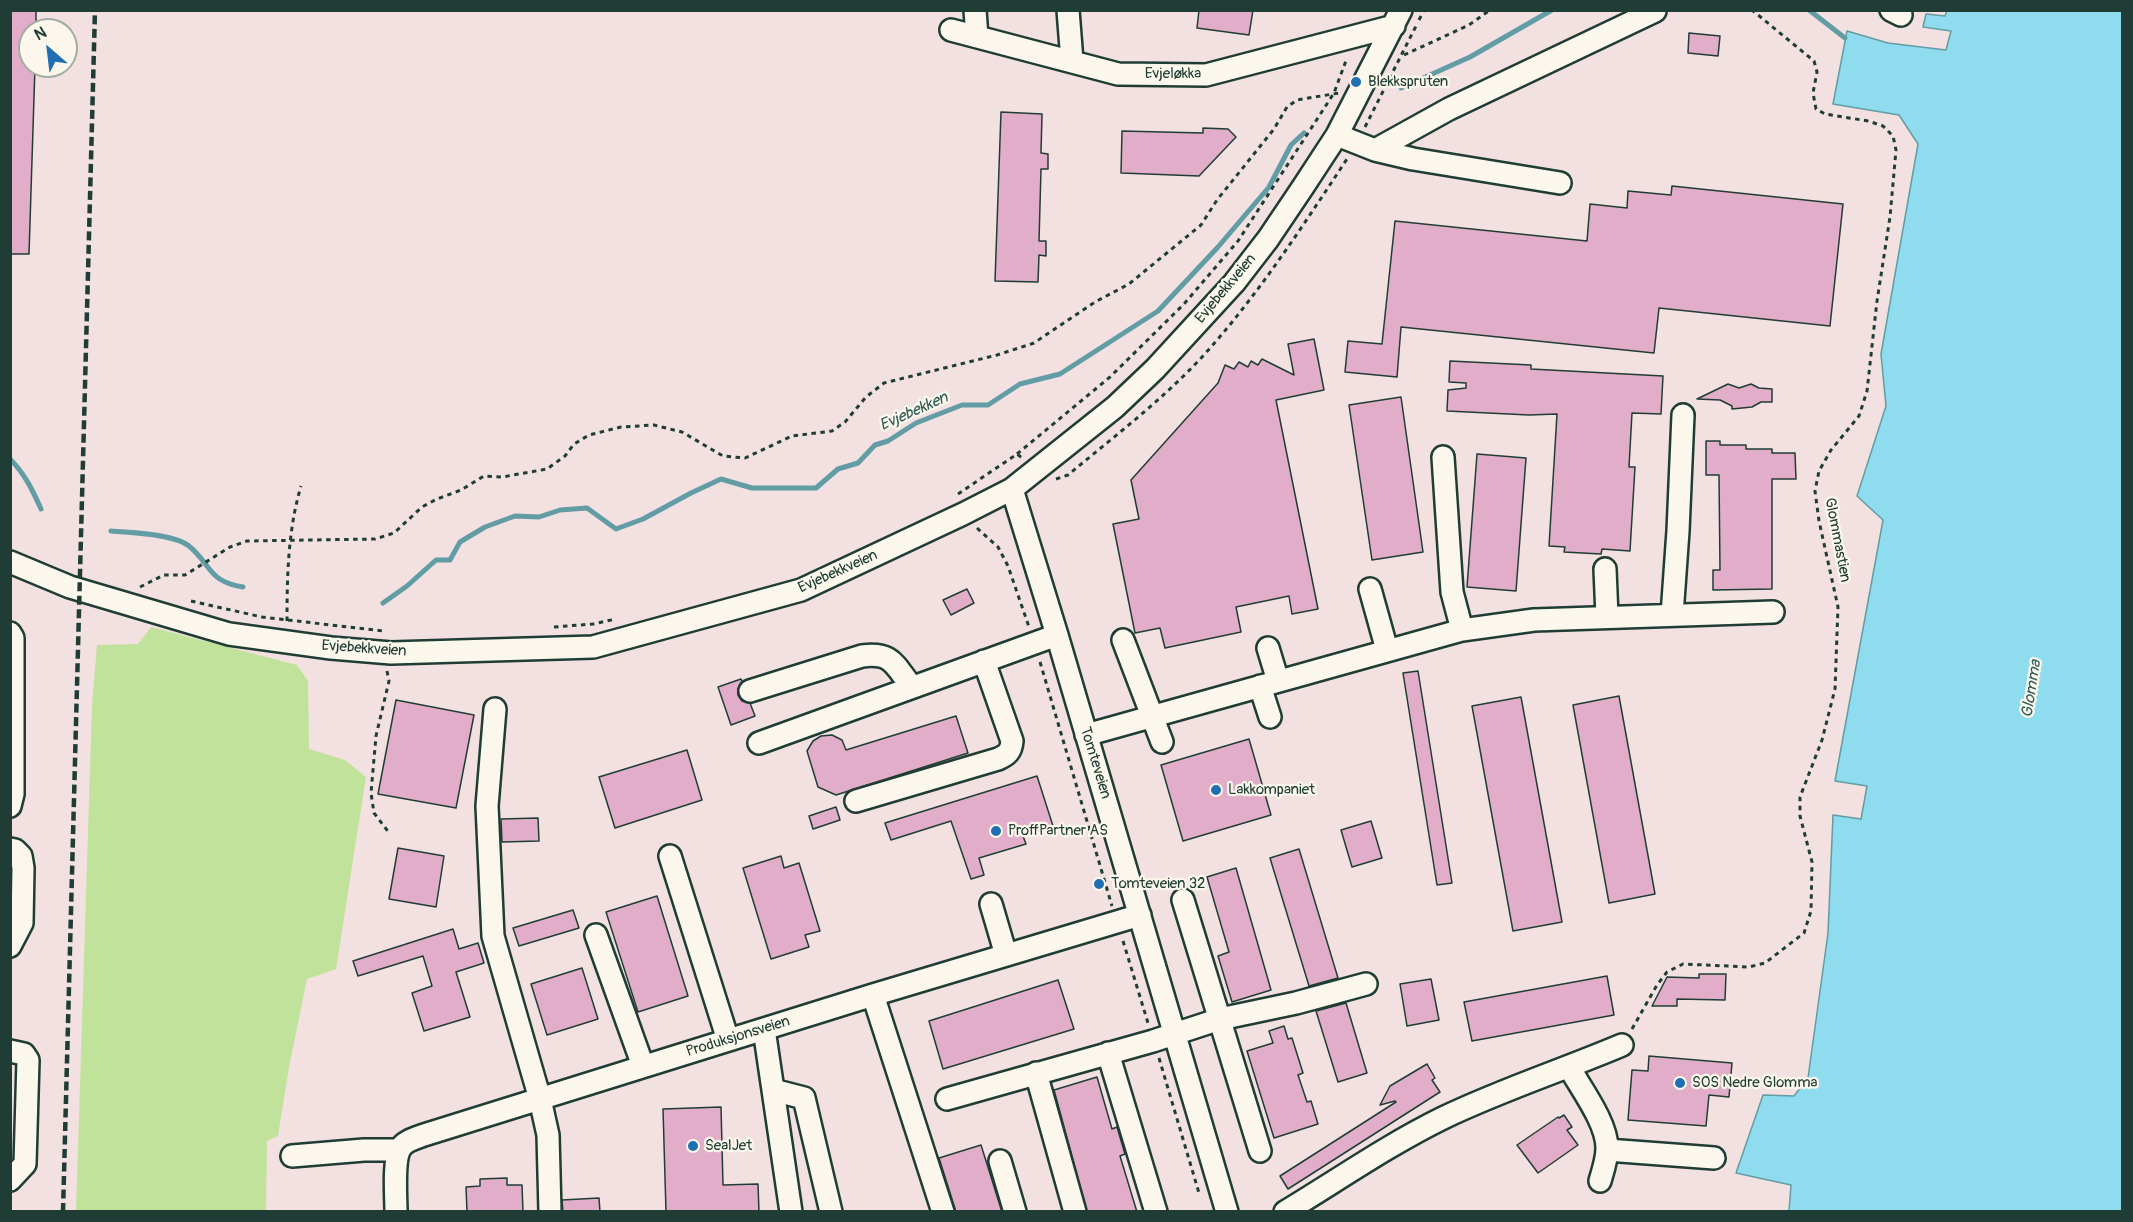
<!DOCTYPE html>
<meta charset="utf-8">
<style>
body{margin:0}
#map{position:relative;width:2133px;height:1222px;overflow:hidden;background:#f3e1e1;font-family:Pangolin,sans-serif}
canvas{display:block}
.frame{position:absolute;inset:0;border:12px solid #1f3d34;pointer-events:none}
.north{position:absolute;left:18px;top:18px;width:60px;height:60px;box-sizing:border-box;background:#fbf7ec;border:2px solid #a3ada2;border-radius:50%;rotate:332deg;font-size:16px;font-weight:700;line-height:24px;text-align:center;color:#1f3d34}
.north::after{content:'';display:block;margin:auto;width:21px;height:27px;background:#1f6fb2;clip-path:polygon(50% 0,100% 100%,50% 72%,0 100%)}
</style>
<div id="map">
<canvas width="2133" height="1222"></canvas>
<div class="frame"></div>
<div class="north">N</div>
</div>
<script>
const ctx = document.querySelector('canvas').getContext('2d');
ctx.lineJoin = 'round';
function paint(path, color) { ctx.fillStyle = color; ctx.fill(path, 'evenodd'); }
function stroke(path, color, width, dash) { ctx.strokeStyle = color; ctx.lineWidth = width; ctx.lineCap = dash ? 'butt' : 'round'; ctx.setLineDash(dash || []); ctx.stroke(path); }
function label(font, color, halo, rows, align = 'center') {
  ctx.font = font + ' Pangolin,sans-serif'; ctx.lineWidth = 4.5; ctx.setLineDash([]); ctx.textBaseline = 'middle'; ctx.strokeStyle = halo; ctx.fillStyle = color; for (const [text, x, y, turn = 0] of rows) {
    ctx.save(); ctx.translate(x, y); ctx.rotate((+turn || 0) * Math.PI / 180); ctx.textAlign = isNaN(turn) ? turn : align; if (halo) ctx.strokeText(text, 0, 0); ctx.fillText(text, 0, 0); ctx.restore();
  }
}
paint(new Path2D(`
 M 151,627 L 297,665 L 308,681 L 309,749 L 345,760 L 366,777 L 336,969 L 307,979 L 289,1067 L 278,1136 L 267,1141 L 266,1211 L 76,1211 L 92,705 L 97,645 L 138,644 Z`), '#c1e29b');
const water = new Path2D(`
 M 1947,10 L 2122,11 L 2122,1211 L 1789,1211 L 1791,1185 L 1736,1173 L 1763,1095 L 1794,1096 L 1808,1078 L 1828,933 L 1833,815 L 1861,819 L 1867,786 L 1835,781 L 1883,520 L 1857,496 L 1886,406 L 1881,354 L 1918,144 L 1899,115 L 1833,104 L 1847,31 L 1888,43 L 1946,50 L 1951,31 L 1923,27 L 1926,14 L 1945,16 Z`);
paint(water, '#8fdcee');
stroke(water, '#629ca4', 1.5);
stroke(new Path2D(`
 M 1809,10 L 1845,38
 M 1401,88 L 1470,57 L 1552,10
 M 10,459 C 25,474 33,491 41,509
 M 111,531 C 129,532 175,534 189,546 C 211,564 208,582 243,587
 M 383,603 L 407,586 L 436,560 L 450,560 L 460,542 L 485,527 L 515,516 L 539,517 L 560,510 L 587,508 L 616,529 L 643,519 L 691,493 L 721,479 L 752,488 L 816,488 L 838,469 L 858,463 L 875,445 L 888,441 L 916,423 L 962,405 L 988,405 L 1020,384 L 1060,374 L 1158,311 L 1218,247 L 1269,187 L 1291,145 L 1304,133`), '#629ca4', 5);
const building = new Path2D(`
 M 10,10 L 36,10 L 36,30 L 30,30 L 30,66 L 35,66 L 29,254 L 10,254 Z
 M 1199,10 L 1253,10 L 1249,35 L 1197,28 Z
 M 1689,33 L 1720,36 L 1718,56 L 1688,53 Z
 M 1001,112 L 1042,114 L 1041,153 L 1048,154 L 1048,169 L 1041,169 L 1039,241 L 1046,241 L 1046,256 L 1039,255 L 1038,282 L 995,281 Z
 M 1203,128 L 1228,129 L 1236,137 L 1199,176 L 1121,173 L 1122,131 L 1203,133 Z
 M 1672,186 L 1843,204 L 1830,326 L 1659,308 L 1654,353 L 1401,327 L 1397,377 L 1345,372 L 1348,341 L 1382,344 L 1395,221 L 1587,241 L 1590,204 L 1627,208 L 1628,191 L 1671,195 Z
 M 1314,339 L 1324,390 L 1276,400 L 1318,609 L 1292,614 L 1289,596 L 1236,607 L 1241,632 L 1165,648 L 1160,628 L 1135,633 L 1113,524 L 1139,519 L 1131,480 L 1218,383 L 1225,365 L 1234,369 L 1239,362 L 1248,367 L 1251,361 L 1258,365 L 1262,359 L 1294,375 L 1288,344 Z
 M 1450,361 L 1531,365 L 1531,369 L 1663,376 L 1661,414 L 1632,413 L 1629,467 L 1635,467 L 1630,551 L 1602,549 L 1601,554 L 1564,552 L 1565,547 L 1549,546 L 1557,414 L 1529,415 L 1447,411 L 1448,390 L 1466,388 L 1466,383 L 1449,382 Z
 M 1728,384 L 1739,388 L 1751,384 L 1759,388 L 1772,389 L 1772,402 L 1761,402 L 1752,407 L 1732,409 L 1732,406 L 1720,400 L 1697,399 Z
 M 1401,397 L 1423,552 L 1372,560 L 1349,405 Z
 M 1706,441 L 1720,441 L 1720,445 L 1746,445 L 1746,449 L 1772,449 L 1772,453 L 1795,453 L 1796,479 L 1772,479 L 1772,589 L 1713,590 L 1713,570 L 1720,570 L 1719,475 L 1706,475 Z
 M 1477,454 L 1526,458 L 1516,591 L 1467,587 Z
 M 967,589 L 974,603 L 951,615 L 943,600 Z
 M 1418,671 L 1452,883 L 1437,885 L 1403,673 Z
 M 741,679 L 742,681 L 738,689 L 738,695 L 742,701 L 750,703 L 755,716 L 731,725 L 718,687 Z
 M 1619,696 L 1655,894 L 1609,903 L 1573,705 Z
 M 1521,697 L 1562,922 L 1513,931 L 1472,706 Z
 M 396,700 L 474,715 L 456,808 L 378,794 Z
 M 956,716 L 968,753 L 836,795 L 818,787 L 807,751 L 813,741 L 821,736 L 832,735 L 842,740 L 846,750 Z
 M 1249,739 L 1271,815 L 1183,841 L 1161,765 Z
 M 687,750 L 702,800 L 615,828 L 599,777 Z
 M 1037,776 L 1053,826 L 1023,836 L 1026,844 L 979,858 L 984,875 L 971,879 L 951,821 L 891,840 L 885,823 Z
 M 836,807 L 840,820 L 813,829 L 809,816 Z
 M 538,818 L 539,841 L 502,842 L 501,819 Z
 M 1371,821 L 1382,858 L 1352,867 L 1341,830 Z
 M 398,848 L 444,856 L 436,907 L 389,899 Z
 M 1299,849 L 1338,978 L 1309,986 L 1270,858 Z
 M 781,856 L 784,868 L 799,863 L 820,931 L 805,935 L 809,947 L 771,959 L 743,868 Z
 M 1236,868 L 1271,990 L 1232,1002 L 1218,956 L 1229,952 L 1207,877 Z
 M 657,896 L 688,996 L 638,1012 L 606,912 Z
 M 573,910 L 579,928 L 519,946 L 513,928 Z
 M 453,929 L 459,949 L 478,943 L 484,963 L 456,972 L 470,1017 L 424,1031 L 412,993 L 432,986 L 423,956 L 358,976 L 353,961 Z
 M 582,968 L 598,1019 L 547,1035 L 531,984 Z
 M 1699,974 L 1726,974 L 1725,1000 L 1677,999 L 1677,1006 L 1652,1006 L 1667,977 L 1699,978 Z
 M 1607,976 L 1614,1015 L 1472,1041 L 1464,1002 Z
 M 1431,979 L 1439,1020 L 1407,1026 L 1400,984 Z
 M 1058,980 L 1074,1029 L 943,1069 L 929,1021 Z
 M 1346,1003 L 1367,1073 L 1338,1082 L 1316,1011 Z
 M 1284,1026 L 1288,1039 L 1292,1038 L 1303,1073 L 1298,1075 L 1307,1102 L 1311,1101 L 1318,1124 L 1274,1138 L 1247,1051 L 1273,1043 L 1269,1031 Z
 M 1649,1056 L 1732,1063 L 1729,1097 L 1709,1095 L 1706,1126 L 1628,1120 L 1632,1070 L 1648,1071 Z
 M 1427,1064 L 1435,1078 L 1432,1080 L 1440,1092 L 1288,1189 L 1280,1176 L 1396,1102 L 1395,1101 L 1380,1105 L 1390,1086 Z
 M 1097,1077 L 1112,1129 L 1117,1127 L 1125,1154 L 1120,1156 L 1137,1212 L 1087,1212 L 1054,1090 Z
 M 721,1107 L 723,1185 L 758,1184 L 759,1212 L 666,1212 L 663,1109 Z
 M 1564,1115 L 1572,1127 L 1567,1130 L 1578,1145 L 1538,1173 L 1517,1145 L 1558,1117 L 1559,1118 Z
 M 981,1145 L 1002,1212 L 956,1212 L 939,1158 Z
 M 507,1178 L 507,1185 L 522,1185 L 523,1212 L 467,1212 L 466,1187 L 480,1186 L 480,1179 Z
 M 599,1198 L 600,1212 L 563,1212 L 562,1200 Z`);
paint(building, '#e1adc8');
stroke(building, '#1f3d34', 1.5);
const minor = new Path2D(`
 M 975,10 L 977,37
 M 1068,10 L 1072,61
 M 1891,10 L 1901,15
 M 951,30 L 1118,74 L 1206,75 L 1394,26
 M 1337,135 L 1375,150 L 1413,159 L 1560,183
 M 1375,150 L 1449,109 L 1655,11
 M 1443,457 L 1452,592 L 1462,630
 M 1012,489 L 1057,635 L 1227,1212
 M 10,562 L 70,587 L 229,634 L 331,648 L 391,653 L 593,647 L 801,590 L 963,514 L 1012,489 L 1115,407 L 1155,369 L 1234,283 L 1268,239 L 1303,187 L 1337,135 L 1401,10
 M 1605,569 L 1607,617
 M 1370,589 L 1387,650
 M 1672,615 L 1678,531 L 1683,415
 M 10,633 L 13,638 L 13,794 L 10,806
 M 1123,640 L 1162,742
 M 1268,648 L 1278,681
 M 1260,686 L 1270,717
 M 750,691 L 862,656 C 893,652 894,665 912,687
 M 495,709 L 487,806 L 493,936 L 540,1099 L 548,1135 L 550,1212
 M 1086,735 L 1462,630 L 1534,620 L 1773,612
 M 759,743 L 1057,635
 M 856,801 L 998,759 C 1007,755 1011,752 1012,741 L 984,661
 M 10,849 L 15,850 L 21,856 L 23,868 L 22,923 L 10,946
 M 670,856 L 728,1040
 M 1183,900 L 1260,1151
 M 991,904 L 1006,955
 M 596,935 L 643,1066
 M 873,995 L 943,1212
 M 764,1029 L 791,1212
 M 10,1051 L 24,1054 L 28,1060 L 25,1164 L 10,1180
 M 1108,1053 L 1156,1212
 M 1569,1067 C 1582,1090 1607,1123 1607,1148 C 1607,1159 1603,1171 1600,1181
 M 1036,1073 L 1075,1212
 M 773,1090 L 804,1098 L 831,1212
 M 947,1099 L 1153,1041 L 1220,1019 L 1296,1003 L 1366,984
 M 1607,1150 L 1714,1158
 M 292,1156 L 364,1150 L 399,1150
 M 1000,1161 L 1015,1212
 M 396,1212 C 396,1197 393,1161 400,1149 C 404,1141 416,1138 424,1135 L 873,995 L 1140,915
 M 1285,1212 C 1338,1180 1388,1145 1443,1118 C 1501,1090 1563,1070 1622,1045`);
stroke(minor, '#1f3d34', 26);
stroke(new Path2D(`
 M 1419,20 L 1424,10
 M 1404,55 L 1469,25 L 1490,10
 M 1365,127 L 1416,26
 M 1017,454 L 1110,377 L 1184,304 L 1238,241 L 1334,93 L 1347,58
 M 1056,479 L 1068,475 C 1117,434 1169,395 1211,347 C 1262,289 1304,224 1347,159
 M 958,494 L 1017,454 L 1022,458
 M 977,528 L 998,547 L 1008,566 L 1029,627
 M 140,587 L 164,575 L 185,575 L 230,547 L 247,541 L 375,539 L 394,533 L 422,507 L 437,499 L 461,490 L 484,476 L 502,477 L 547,469 L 565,456 L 574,444 L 589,435 L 621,427 L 654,425 L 682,432 L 723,456 L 745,458 L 792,436 L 832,431 L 845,422 L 866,397 L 884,383 L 997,355 L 1034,343 L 1095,302 L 1129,284 L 1201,225 L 1217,200 L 1274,129 L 1287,107 L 1297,100 L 1339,93
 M 191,601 L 262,617 L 383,631
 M 287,621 C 287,575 288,530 301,486
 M 554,627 L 593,624 L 616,619
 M 1040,662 L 1112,906
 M 387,671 L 389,681 L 376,736 L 371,793 L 374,813 L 390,834
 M 1123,941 L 1148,1023
 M 1632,1029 L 1657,985 L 1667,972 L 1683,964 L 1749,967 L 1765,963 L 1804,933 L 1811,911 L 1812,862 L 1800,816 L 1800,797 L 1822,740 L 1835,689 L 1838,607 L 1819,521 L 1815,491 L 1819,471 L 1831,450 L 1859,416 L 1867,391 L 1877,301 L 1890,217 L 1896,150 L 1893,136 L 1883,126 L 1868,121 L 1825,114 L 1816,109 L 1813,93 L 1817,72 L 1814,61 L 1752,10
 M 1159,1058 L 1199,1193`), '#1f3d34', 3, [4.5, 4.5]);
stroke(minor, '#fbf7ec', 21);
stroke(new Path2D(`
 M 63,1212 L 95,10`), '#1f3d34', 4.5, [9, 4.5]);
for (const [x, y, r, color] of [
 [1356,82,6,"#1f6fb2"],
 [1216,790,6,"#1f6fb2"],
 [996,831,6,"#1f6fb2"],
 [1099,884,6,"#1f6fb2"],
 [1680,1083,6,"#1f6fb2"],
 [693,1146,6,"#1f6fb2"]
]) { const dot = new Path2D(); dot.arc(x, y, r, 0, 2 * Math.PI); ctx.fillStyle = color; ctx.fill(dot); stroke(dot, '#fbf7ec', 2); }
label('15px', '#1f3d34', '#fbf7ec', [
 ["Evjeløkka",1173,74],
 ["Evjebekkveien",1226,289,-50],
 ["Glommastien",1837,540,79],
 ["Evjebekkveien",838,572,-24],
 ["Evjebekkveien",364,649,4],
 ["Tomteveien",1095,763,73],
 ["Produksjonsveien",738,1037,-17]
]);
label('15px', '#1f3d34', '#fbf7ec', [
 ["Blekkspruten",1368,82],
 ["Lakkompaniet",1228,790],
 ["ProffPartner AS",1008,831],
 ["Tomteveien 32",1111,884],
 ["SOS Nedre Glomma",1692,1083],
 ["SealJet",705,1146]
], 'left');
label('italic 16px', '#355d59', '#fbf7ec', [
 ["Evjebekken",914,412,-24],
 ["Glomma",2032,689,-81]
]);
</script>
